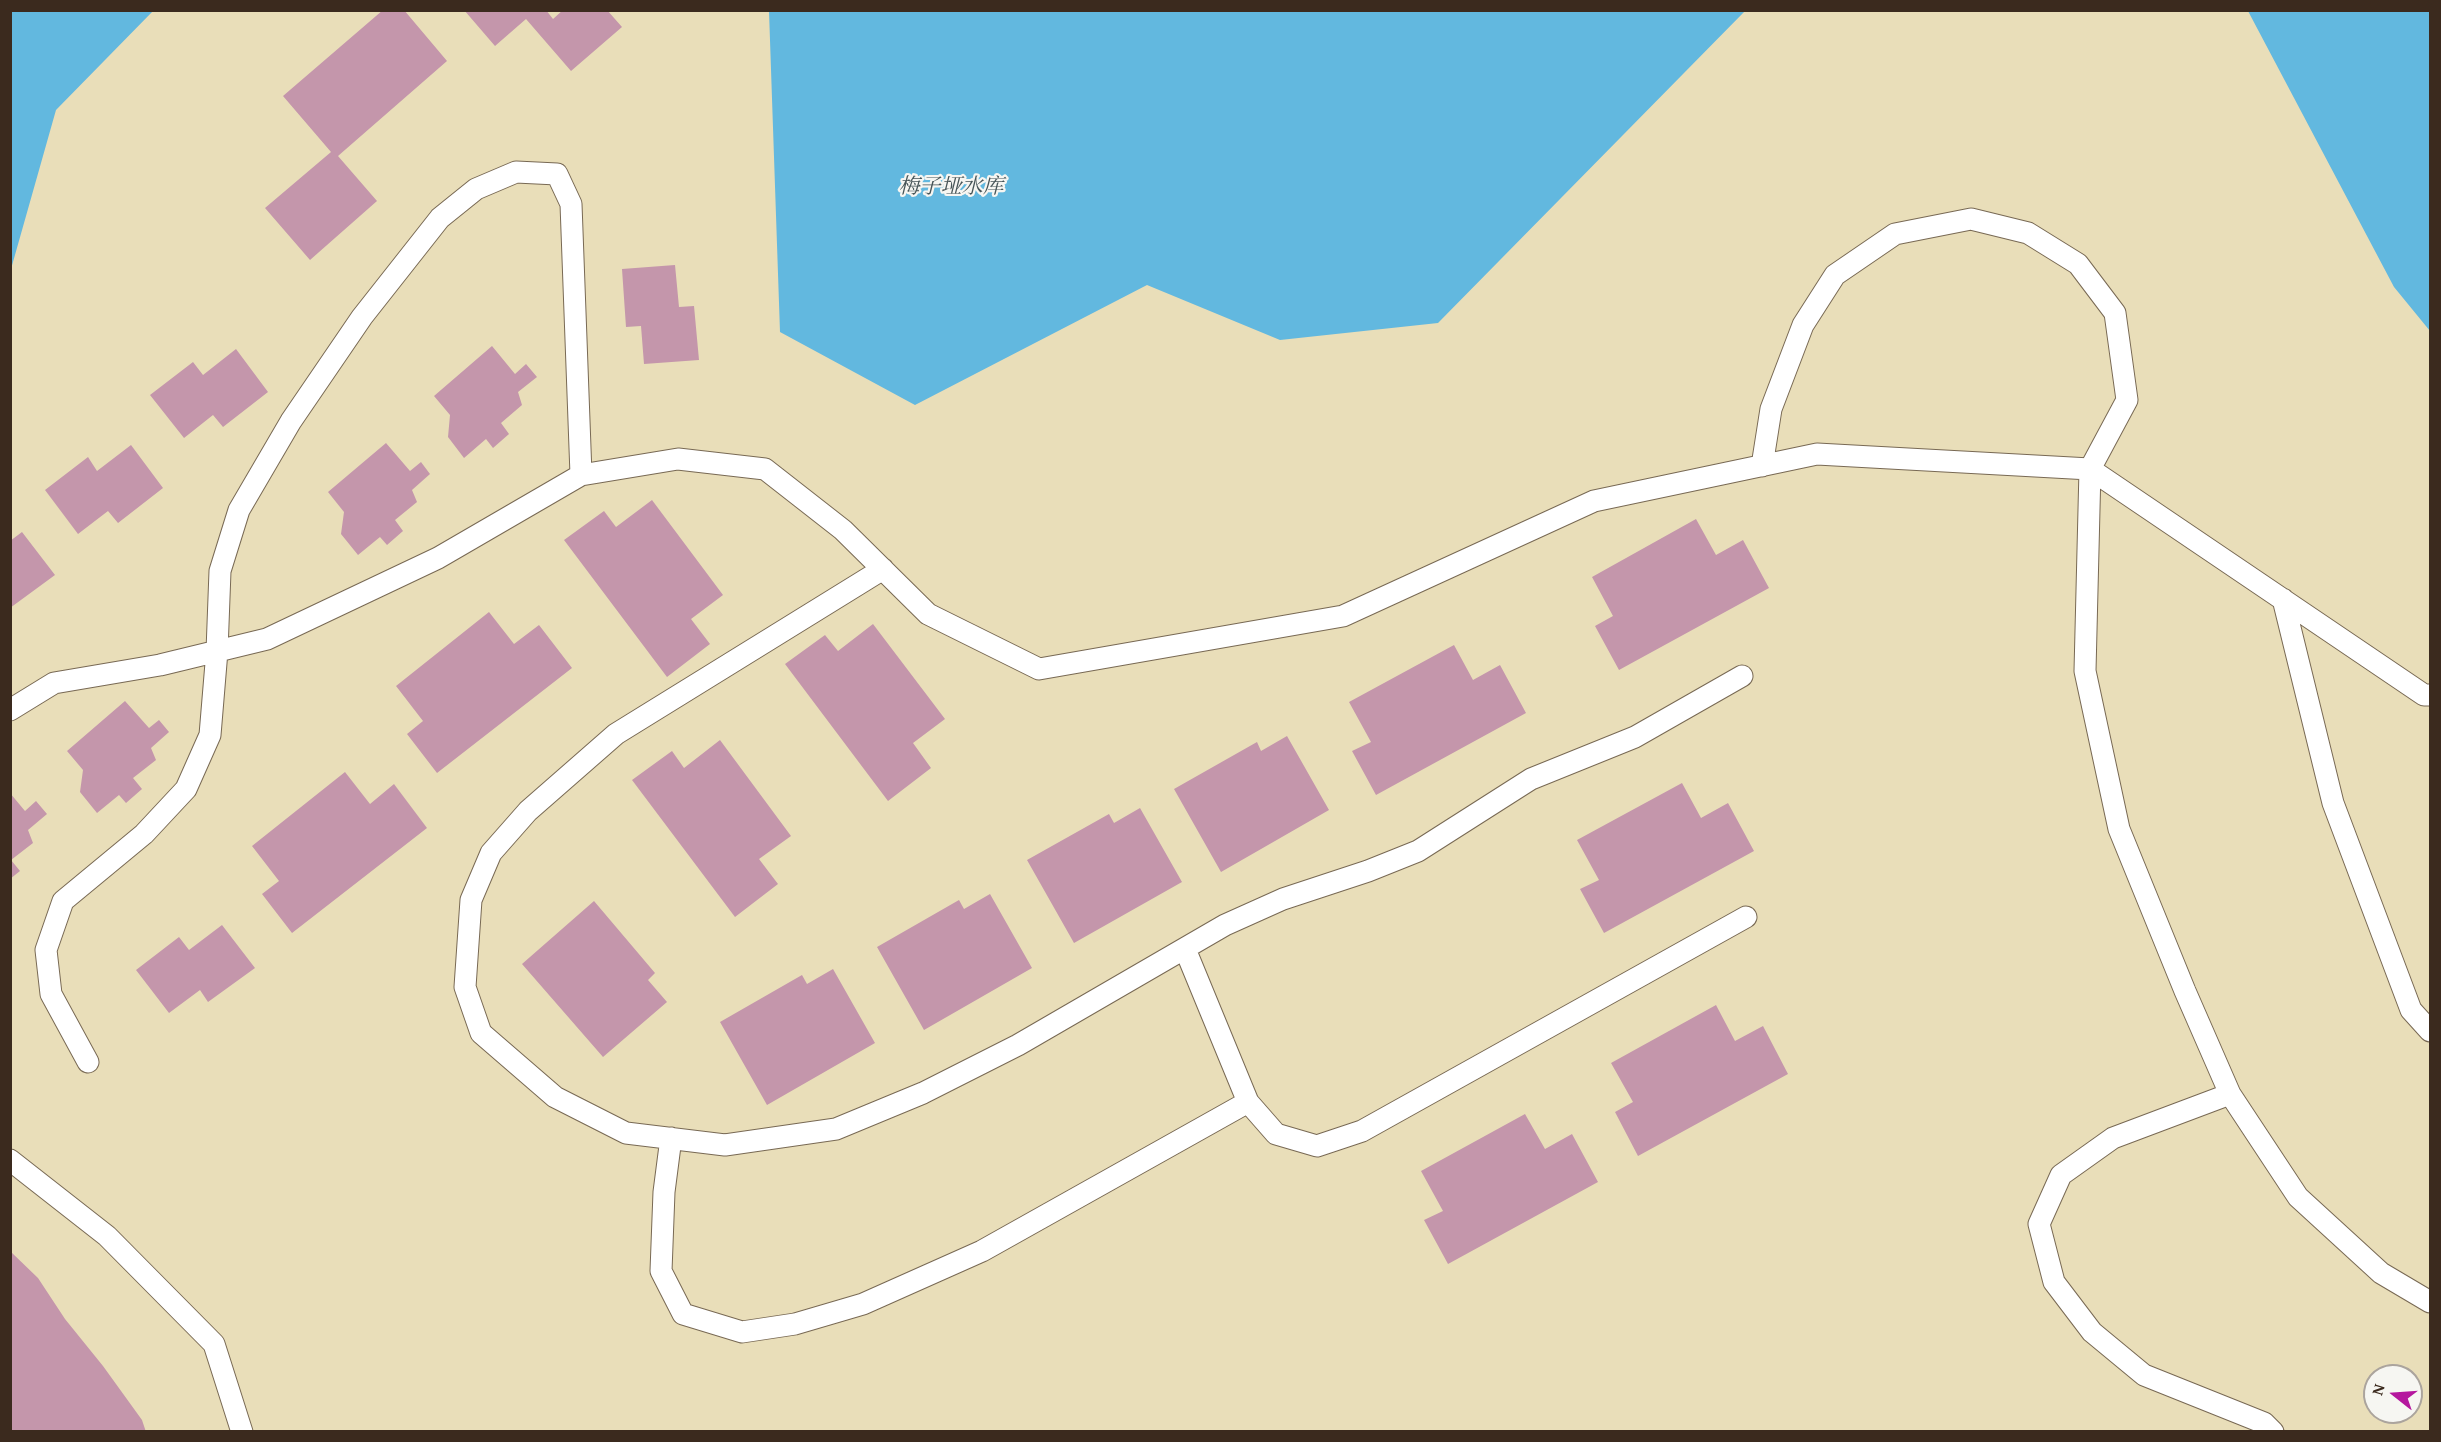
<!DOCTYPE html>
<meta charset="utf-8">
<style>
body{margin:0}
#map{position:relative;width:2441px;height:1442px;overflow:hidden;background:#e9deb9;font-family:"Gentium Book Plus",serif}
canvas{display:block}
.frame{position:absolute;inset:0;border:12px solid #3b2a1e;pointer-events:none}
.north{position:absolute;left:2363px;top:1364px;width:60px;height:60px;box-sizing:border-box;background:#f6f6f2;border:2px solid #aba49d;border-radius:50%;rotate:287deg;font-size:16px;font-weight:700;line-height:24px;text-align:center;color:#3b2a1e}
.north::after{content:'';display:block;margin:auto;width:21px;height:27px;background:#b5179e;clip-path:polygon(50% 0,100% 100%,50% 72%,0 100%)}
</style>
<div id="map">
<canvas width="2441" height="1442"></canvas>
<div class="frame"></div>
<div class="north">N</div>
</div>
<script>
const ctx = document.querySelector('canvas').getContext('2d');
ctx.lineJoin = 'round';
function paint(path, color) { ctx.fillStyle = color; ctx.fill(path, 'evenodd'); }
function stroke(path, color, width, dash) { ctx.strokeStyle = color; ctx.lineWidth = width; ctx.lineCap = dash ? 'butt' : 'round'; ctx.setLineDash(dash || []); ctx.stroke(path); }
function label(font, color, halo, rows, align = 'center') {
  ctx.font = font + ' "Gentium Book Plus","Noto Serif SC",serif'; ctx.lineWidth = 4.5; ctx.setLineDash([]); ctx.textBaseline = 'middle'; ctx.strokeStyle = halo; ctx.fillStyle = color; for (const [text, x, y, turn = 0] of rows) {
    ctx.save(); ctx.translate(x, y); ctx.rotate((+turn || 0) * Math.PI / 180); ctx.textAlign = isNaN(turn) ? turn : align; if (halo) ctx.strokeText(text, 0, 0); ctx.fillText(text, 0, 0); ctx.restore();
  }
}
paint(new Path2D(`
 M 11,10 L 153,11 L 56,110 L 11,269 Z
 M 769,11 L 769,10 L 1745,11 L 1438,323 L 1280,340 L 1147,285 L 915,405 L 780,332 Z
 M 2248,11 L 2430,11 L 2430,331 L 2394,287 Z`), '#62b8df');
paint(new Path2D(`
 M 383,10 L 404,10 L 447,61 L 338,156 L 377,201 L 310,260 L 265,208 L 331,152 L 283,96 Z
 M 464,10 L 546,10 L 553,19 L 563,10 L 607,10 L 622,27 L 571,71 L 526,19 L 495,46 Z
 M 675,265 L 679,307 L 694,306 L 699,360 L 644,364 L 641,326 L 626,327 L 622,269 Z
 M 492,346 L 515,374 L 526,364 L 537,377 L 518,392 L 522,405 L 501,423 L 509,434 L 493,448 L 486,439 L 464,458 L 448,437 L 450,415 L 434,396 Z
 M 236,349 L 268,392 L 223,427 L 213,415 L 184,438 L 150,395 L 193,362 L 203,375 Z
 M 386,443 L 410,471 L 421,462 L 430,474 L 412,490 L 417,502 L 395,520 L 403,531 L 387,545 L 380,537 L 358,555 L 341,534 L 344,512 L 328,492 Z
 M 131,445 L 163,488 L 118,523 L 108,511 L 78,534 L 45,490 L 88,457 L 97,471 Z
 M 652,500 L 723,595 L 691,619 L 710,644 L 667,677 L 564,540 L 604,511 L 616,527 Z
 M 1696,519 L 1716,555 L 1743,540 L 1769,588 L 1619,670 L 1595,626 L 1613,616 L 1592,577 Z
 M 22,532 L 55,575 L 10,608 L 10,541 Z
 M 489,612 L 514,644 L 539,625 L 572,668 L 437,773 L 407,734 L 423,721 L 396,686 Z
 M 873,624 L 945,719 L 913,743 L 931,768 L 888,801 L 785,664 L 825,635 L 838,651 Z
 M 1454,645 L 1473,680 L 1500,665 L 1526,713 L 1376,795 L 1352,751 L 1371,742 L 1349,702 Z
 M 125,701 L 149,728 L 159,720 L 169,732 L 151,748 L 156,760 L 133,778 L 142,789 L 126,803 L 119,795 L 97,813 L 80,792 L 83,770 L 67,751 Z
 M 1287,736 L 1329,810 L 1221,872 L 1174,789 L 1257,742 L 1261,751 Z
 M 720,740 L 791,836 L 759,859 L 778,884 L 735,917 L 632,780 L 672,751 L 684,768 Z
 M 345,772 L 370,804 L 394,784 L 427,828 L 292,933 L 262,894 L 279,881 L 252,846 Z
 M 1682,783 L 1701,818 L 1728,803 L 1754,851 L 1604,933 L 1580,889 L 1599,880 L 1577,840 Z
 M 10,793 L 25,811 L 36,801 L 47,814 L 28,830 L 33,843 L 11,860 L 20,871 L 10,879 Z
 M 1140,808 L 1182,882 L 1074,943 L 1027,860 L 1109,814 L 1114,823 Z
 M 990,894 L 1032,968 L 924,1030 L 877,947 L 959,900 L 964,909 Z
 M 594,901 L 655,973 L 648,980 L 667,1002 L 603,1057 L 522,964 Z
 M 222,925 L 255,968 L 208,1002 L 200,990 L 169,1013 L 136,970 L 179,937 L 189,950 Z
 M 833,969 L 875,1043 L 767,1105 L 720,1022 L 802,975 L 807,984 Z
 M 1716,1005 L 1735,1041 L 1763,1026 L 1788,1074 L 1638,1156 L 1615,1112 L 1633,1102 L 1611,1063 Z
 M 1525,1114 L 1545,1149 L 1572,1134 L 1598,1182 L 1448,1264 L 1424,1220 L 1443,1211 L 1421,1171 Z
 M 10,1251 L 38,1278 L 65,1319 L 103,1366 L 142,1420 L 146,1432 L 10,1432 Z`), '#c496ab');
const lane = new Path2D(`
 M 1762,466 L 1771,409 L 1803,325 L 1835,275 L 1895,234 L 1971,219 L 2028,233 L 2078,264 L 2115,313 L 2127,400 L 2090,469 L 2085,671 L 2119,829 L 2185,991 L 2230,1094 L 2298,1197 L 2381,1273 L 2430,1302
 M 883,569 L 616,734 L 528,811 L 491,853 L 471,900 L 465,987 L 481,1033 L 555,1097 L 626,1133 L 725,1145 L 836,1129 L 923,1093 L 1018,1045 L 1225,925 L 1283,899 L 1368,871 L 1418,851 L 1531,779 L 1635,737 L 1742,676
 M 2283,599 L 2333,803 L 2411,1010 L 2430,1031
 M 10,710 L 54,683 L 160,665 L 267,639 L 438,558 L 581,475 L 678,459 L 765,469 L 843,530 L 928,614 L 1039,669 L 1343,616 L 1594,501 L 1817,454 L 2090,469 L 2424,695 L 2430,695
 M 1185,949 L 1248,1102 L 1276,1134 L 1317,1146 L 1362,1131 L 1746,917
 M 88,1062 L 51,994 L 46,950 L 63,901 L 144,834 L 186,789 L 210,735 L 217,651 L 220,571 L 239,510 L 291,421 L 362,317 L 440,218 L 476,189 L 516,172 L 557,174 L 571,204 L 581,475
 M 2230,1094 L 2113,1138 L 2061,1175 L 2039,1224 L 2054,1282 L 2092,1332 L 2144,1375 L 2264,1423 L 2273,1432
 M 671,1138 L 664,1192 L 661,1271 L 683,1314 L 742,1332 L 795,1324 L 863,1304 L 982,1251 L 1248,1102
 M 10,1160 L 107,1236 L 214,1344 L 242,1432`);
stroke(lane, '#786954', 23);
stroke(lane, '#fff', 21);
label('italic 21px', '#475558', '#f6f6f2', [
 ["梅子垭水库",951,188]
]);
</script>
